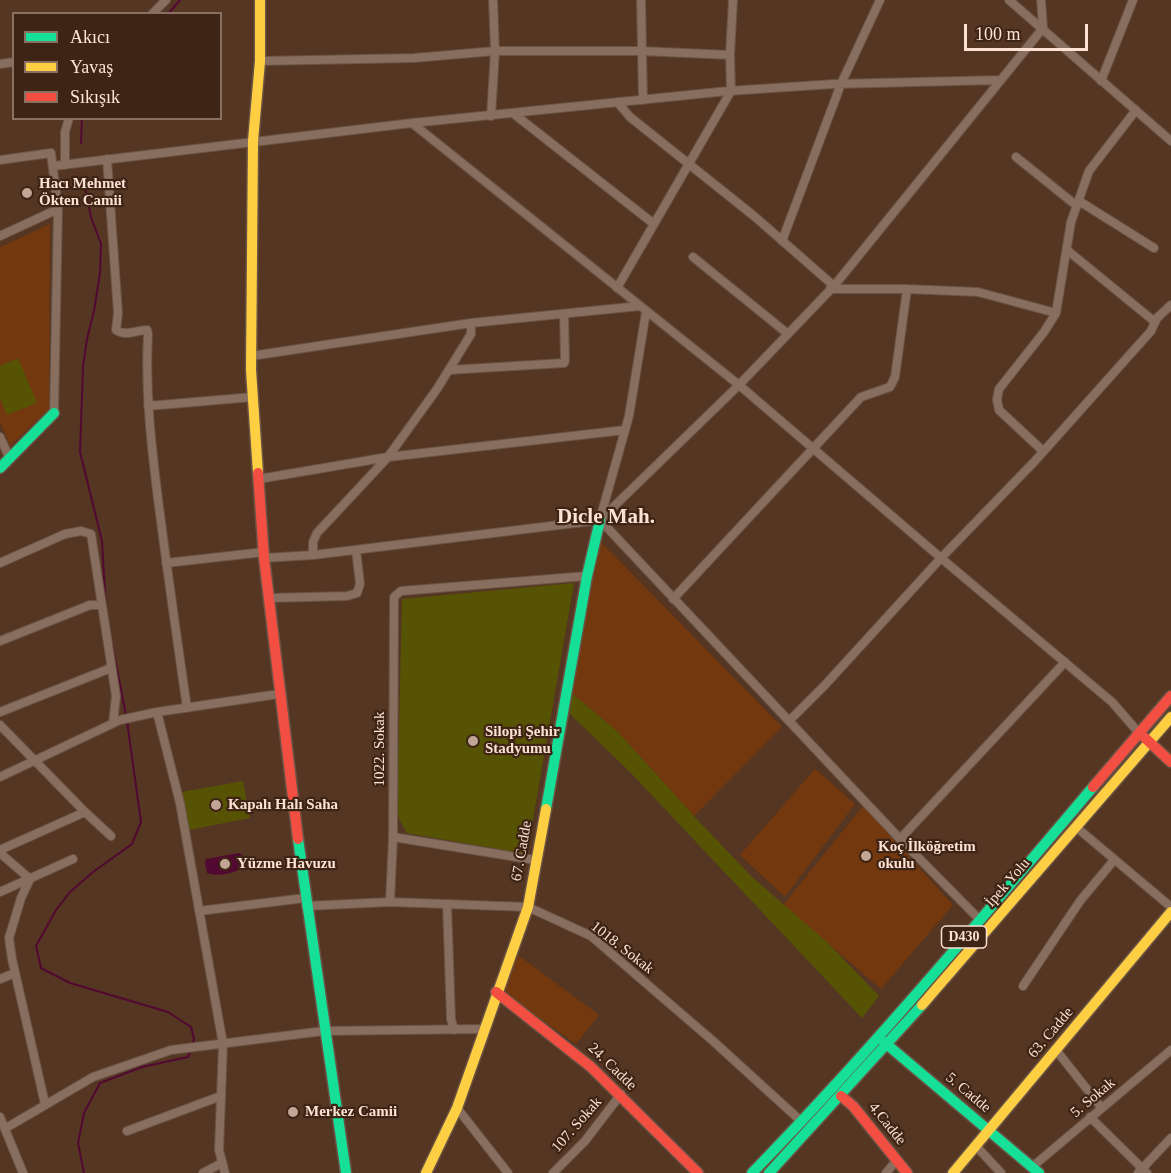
<!DOCTYPE html>
<meta charset="utf-8">
<style>
body{margin:0}
#map{position:relative;width:1171px;height:1173px;overflow:hidden;background:#543622;font-family:Georgia,serif}
canvas{display:block}
.legend{position:absolute;left:12px;top:12px;width:210px;height:108px;box-sizing:border-box;background:#3d2415;border:2px solid #8a7061;margin:0;padding:8px 10px;list-style:none;font-size:18px;color:#fde1d2}
.legend li{display:flex;align-items:center;gap:12px;height:30px}
.legend b{width:30px;border:2px solid #8a7061}
.scale{position:absolute;left:964px;top:24px;width:124px;height:27px;box-sizing:border-box;border:3px solid #fde1d2;border-top:0;padding-left:8px;font-size:18px;line-height:21px;white-space:nowrap;color:#fde1d2;-webkit-text-stroke:4px #3d2415;paint-order:stroke}
</style>
<div id="map">
<canvas width="1171" height="1173"></canvas>
<ul class="legend">
<li><b style="height:8px;background:#16e098"></b>Akıcı</li>
<li><b style="height:8px;background:#ffcf43"></b>Yavaş</li>
<li><b style="height:8px;background:#f24e42"></b>Sıkışık</li>
</ul>
<div class="scale">100 m</div>
</div>
<script>
const ctx = document.querySelector('canvas').getContext('2d');
ctx.lineJoin = 'round';
function paint(path, color) { ctx.fillStyle = color; ctx.fill(path, 'evenodd'); }
function stroke(path, color, width, dash) { ctx.strokeStyle = color; ctx.lineWidth = width; ctx.lineCap = dash ? 'butt' : 'round'; ctx.setLineDash(dash || []); ctx.stroke(path); }
function label(font, color, halo, rows, align = 'center') {
  ctx.font = font + ' Georgia,serif'; ctx.lineWidth = 4.5; ctx.setLineDash([]); ctx.textBaseline = 'middle'; ctx.strokeStyle = halo; ctx.fillStyle = color; for (const [text, x, y, turn = 0] of rows) {
    ctx.save(); ctx.translate(x, y); ctx.rotate((+turn || 0) * Math.PI / 180); ctx.textAlign = isNaN(turn) ? turn : align; if (halo) ctx.strokeText(text, 0, 0); ctx.fillText(text, 0, 0); ctx.restore();
  }
}
paint(new Path2D(`
 M 50,224 L 49,409 L 10,446 L 0,421 L 0,247 Z
 M 599,540 L 782,727 L 694,816 L 618,732 L 568,690 Z
 M 815,769 L 855,804 L 785,897 L 740,855 Z
 M 863,806 L 953,905 L 881,989 L 783,905 Z
 M 518,955 L 599,1015 L 576,1044 L 505,994 L 504,990 Z`), '#73380e');
paint(new Path2D(`
 M 18,358 L 37,403 L 7,415 L 0,398 L 0,366 Z
 M 574,583 L 527,854 L 407,833 L 397,815 L 402,599 Z
 M 568,690 L 618,732 L 694,816 L 752,877 L 828,943 L 879,996 L 862,1018 L 630,772 L 570,714 Z
 M 243,781 L 250,818 L 189,830 L 182,792 Z`), '#575305');
paint(new Path2D(`
 M 239,853 L 242,855 L 244,865 C 237,874 217,877 207,873 L 205,863 L 206,859 Z`), '#530832');
stroke(new Path2D(`
 M 168,14 L 180,0
 M 81,143 L 82,118
 M 83,178 L 91,217 L 101,244 L 100,273 L 94,311 L 87,339 L 83,367 L 80,452 L 102,541 L 106,612
 M 112,644 L 126,715
 M 127,721 L 141,822 L 132,844 L 93,872 L 70,892 L 56,910 L 36,946 L 41,968 L 70,983 L 168,1012 L 191,1027 L 194,1039 L 193,1044
 M 84,1173 L 78,1143 L 84,1113 L 100,1083 L 142,1067 L 188,1057 L 191,1050`), '#530832', 2);
const street = new Path2D(`
 M 641,0 L 643,100
 M 1009,0 L 1171,141
 M 152,14 L 166,0
 M 260,61 L 414,58 L 495,51 L 641,51 L 730,55
 M 0,64 L 14,62
 M 1101,81 L 1133,0
 M 618,103 L 630,117 L 754,216 L 834,286
 M 514,114 L 654,224
 M 491,116 L 495,51 L 493,0
 M 412,123 L 739,385 L 941,558 L 1112,702 L 1139,733
 M 1016,157 L 1077,206
 M 107,159 L 118,313 L 116,330 C 126,337 136,330 147,330 L 148,334 C 145,390 151,443 158,499 C 167,569 177,639 187,708
 M 0,160 L 51,153 L 58,209 L 54,413
 M 65,165 L 65,132 L 69,118
 M 53,166 L 412,123 L 728,91 L 834,84 L 1001,80
 M 1079,201 L 1154,248
 M 0,236 L 58,209
 M 782,241 L 841,84 L 880,0
 M 1067,250 L 1155,322
 M 693,257 L 788,334
 M 617,288 L 731,91 L 730,55 L 733,0
 M 830,289 L 907,289 L 978,292 L 1056,313
 M 251,356 L 471,323 L 640,306
 M 449,370 L 564,363 L 565,361 L 564,314
 M 148,406 L 253,397
 M 0,437 L 10,459
 M 1043,451 L 999,410 L 997,400 L 999,389 L 1044,332 L 1056,313 L 1071,222 L 1089,171 L 1136,110
 M 259,479 L 388,457 L 625,430
 M 600,519 L 629,416 L 646,312
 M 600,520 L 900,839 L 980,920
 M 313,555 L 313,542 L 317,533 L 388,457 L 437,389 L 471,334 L 471,323
 M 264,558 L 313,555 L 600,520 L 739,385 L 834,286 L 1043,28 L 1041,0
 M 0,563 L 65,534 L 81,531 L 91,534 L 116,696 L 113,723
 M 166,563 L 264,552
 M 269,598 L 347,596 L 357,593 L 360,584 L 356,550
 M 673,599 L 861,397 L 890,387 L 895,377 L 907,289
 M 0,641 L 90,605 L 101,605
 M 0,712 L 111,668
 M 157,712 L 180,803 L 223,1044 L 219,1150 L 225,1173
 M 789,721 L 825,685 L 941,558 L 1034,462 L 1151,331 L 1157,318 L 1171,305
 M 0,725 L 85,812 L 111,836
 M 0,777 L 120,720 L 157,712 L 279,694
 M 1076,827 L 1171,907
 M 393,837 L 535,860
 M 900,839 L 1065,662
 M 0,850 L 85,812
 M 0,853 L 30,879 L 21,898 L 9,938 L 12,959 L 45,1104
 M 0,892 L 73,859
 M 390,902 L 393,837 L 394,597 L 401,591 L 587,576
 M 447,904 L 451,1019 L 454,1030
 M 306,906 L 390,902 L 528,907 L 591,936 L 713,1041 L 802,1122
 M 199,911 L 305,898
 M 0,979 L 15,973
 M 1023,986 L 1080,901 L 1114,860
 M 1056,1050 L 1101,1107
 M 457,1108 L 508,1173
 M 0,1117 L 23,1173
 M 1090,1117 L 1147,1173
 M 6,1128 L 93,1077 L 171,1050 L 324,1031 L 484,1029
 M 127,1131 L 221,1096
 M 976,1146 L 1001,1173
 M 1032,1167 L 1171,1050
 M 203,1173 L 222,1163
 M 553,1173 L 585,1141 L 621,1094
 M 886,1173 L 897,1160
 M 1138,1173 L 1171,1138`);
const fast = new Path2D(`
 M 0,468 L 54,413
 M 546,809 L 587,576 L 600,520
 M 298,839 L 346,1173
 M 884,1042 L 1039,1173
 M 752,1173 C 872,1050 982,918 1093,787
 M 769,1173 L 922,1005`);
const slow = new Path2D(`
 M 258,473 L 251,370 L 253,141 L 260,61 L 260,0
 M 922,1005 L 1171,717
 M 426,1173 L 457,1108 L 528,907 L 546,809
 M 953,1173 L 1171,912`);
const jam = new Path2D(`
 M 258,473 L 264,558 L 298,839
 M 1145,738 L 1171,762
 M 1093,787 L 1171,696
 M 496,992 L 591,1067 L 698,1173
 M 841,1096 L 853,1106 L 907,1173`);
stroke(street, '#6a5344', 10);
stroke(fast, '#6a5344', 13);
stroke(slow, '#6a5344', 13);
stroke(jam, '#6a5344', 13);
stroke(street, '#876e5f', 8);
stroke(fast, '#16e098', 10);
stroke(slow, '#ffcf43', 10);
stroke(jam, '#f24e42', 10);
for (const [x, y, r, color] of [
 [27,193,6,"#c2a594"],
 [473,741,6,"#c2a594"],
 [216,805,6,"#c2a594"],
 [866,856,6,"#c2a594"],
 [225,864,6,"#c2a594"],
 [293,1112,6,"#c2a594"]
]) { const dot = new Path2D(); dot.arc(x, y, r, 0, 2 * Math.PI); ctx.fillStyle = color; ctx.fill(dot); stroke(dot, '#3d2415', 2); }
for (const [x, y, w] of [
 [964,937,45]
]) { const box = new Path2D(); box.roundRect(x - w / 2, y - 11, w, 22, 4.5); ctx.fillStyle = '#3d2415'; ctx.fill(box); stroke(box, '#fde1d2', 1.5); }
label('bold 14px', '#fde1d2', null, [
 ["D430",964,937]
]);
label('bold 15px', '#fde1d2', '#3d2415', [
 ["Hacı Mehmet",39,184],
 ["Ökten Camii",39,201],
 ["Silopi Şehir",485,732],
 ["Stadyumu",485,749],
 ["Kapalı Halı Saha",228,805],
 ["Koç İlköğretim",878,847],
 ["okulu",878,864],
 ["Yüzme Havuzu",237,864],
 ["Merkez Camii",305,1112]
], 'left');
label('15px', '#fde1d2', '#3d2415', [
 ["1022. Sokak",380,749,-90],
 ["67. Cadde",522,851,-80],
 ["İpek Yolu",1008,883,-49],
 ["1018. Sokak",622,948,38],
 ["63. Cadde",1051,1033,-50],
 ["24. Cadde",612,1067,44],
 ["5. Cadde",968,1093,40],
 ["5. Sokak",1093,1098,-40],
 ["4.Cadde",887,1124,51],
 ["107. Sokak",577,1125,-49]
]);
label('bold 21px', '#fde1d2', '#3d2415', [
 ["Dicle Mah.",606,518]
]);
</script>
